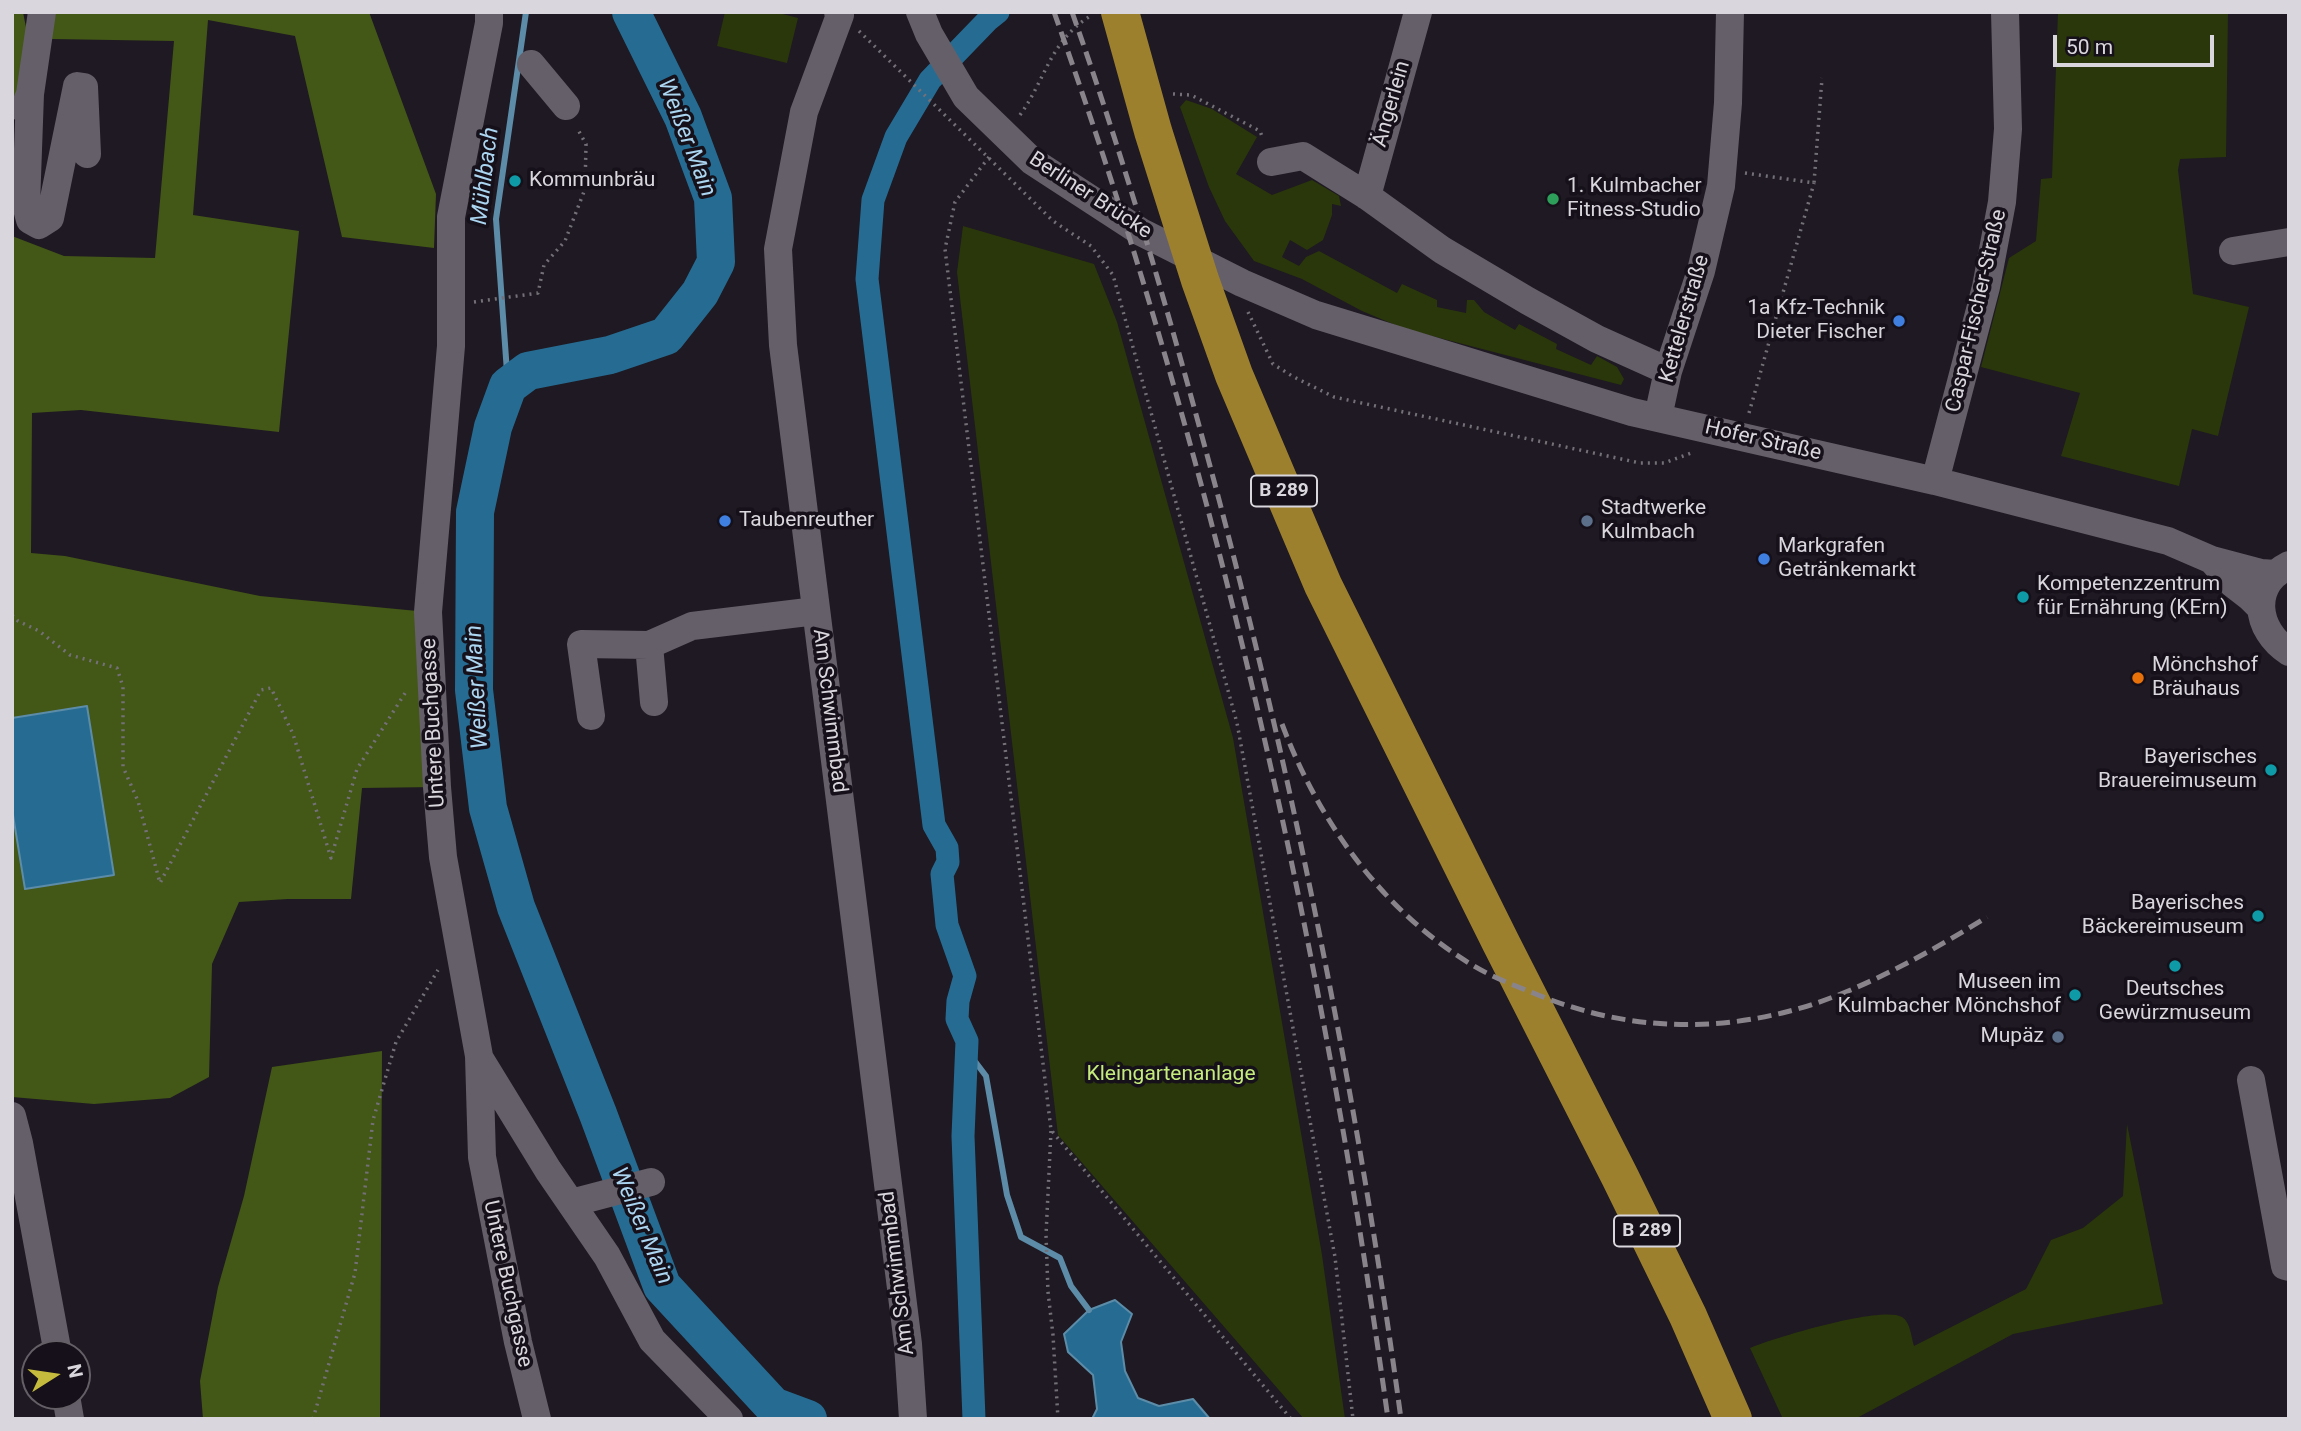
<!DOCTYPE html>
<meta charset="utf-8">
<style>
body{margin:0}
#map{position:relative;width:2301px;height:1431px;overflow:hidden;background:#1e1922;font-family:Roboto,sans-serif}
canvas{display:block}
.frame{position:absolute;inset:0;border:14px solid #dad6dd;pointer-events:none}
.north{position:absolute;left:21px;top:1340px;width:70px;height:70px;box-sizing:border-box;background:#151019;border:2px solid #645f67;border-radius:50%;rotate:78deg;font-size:19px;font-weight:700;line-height:28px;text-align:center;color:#dad6dd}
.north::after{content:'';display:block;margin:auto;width:24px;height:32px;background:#c5bc3d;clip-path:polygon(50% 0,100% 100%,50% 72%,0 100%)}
.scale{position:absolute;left:2053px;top:35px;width:161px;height:32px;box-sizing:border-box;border:4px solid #dad6dd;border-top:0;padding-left:9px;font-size:21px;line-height:24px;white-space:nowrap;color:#dad6dd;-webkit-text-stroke:5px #151019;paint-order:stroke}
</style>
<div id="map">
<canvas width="2301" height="1431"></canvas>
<div class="frame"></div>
<div class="north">N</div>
<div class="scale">50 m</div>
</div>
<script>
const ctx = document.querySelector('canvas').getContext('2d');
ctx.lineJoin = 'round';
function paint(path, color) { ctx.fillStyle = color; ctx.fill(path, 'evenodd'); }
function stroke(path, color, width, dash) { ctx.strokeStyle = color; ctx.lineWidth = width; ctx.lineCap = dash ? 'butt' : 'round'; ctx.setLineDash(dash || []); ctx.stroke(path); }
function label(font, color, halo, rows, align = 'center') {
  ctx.font = font + ' Roboto,sans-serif'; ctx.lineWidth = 7; ctx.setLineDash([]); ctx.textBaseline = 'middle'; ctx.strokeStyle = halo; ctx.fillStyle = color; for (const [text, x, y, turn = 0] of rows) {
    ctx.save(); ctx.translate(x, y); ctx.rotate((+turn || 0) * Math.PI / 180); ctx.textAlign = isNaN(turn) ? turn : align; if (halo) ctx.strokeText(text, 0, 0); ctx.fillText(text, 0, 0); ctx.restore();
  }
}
paint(new Path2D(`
 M 725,12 L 775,12 L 798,18 L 787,63 L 717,46 Z
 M 2058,12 L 2228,12 L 2226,157 L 2180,159 L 2178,170 L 2193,294 L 2249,307 L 2218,436 L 2192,429 L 2179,486 L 2061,456 L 2080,393 L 1981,367 L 2009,258 L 2036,241 L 2041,179 L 2052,178 Z
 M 1186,100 L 1212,109 L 1257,137 L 1236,174 L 1272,195 L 1312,180 L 1339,196 L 1341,206 L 1332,204 L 1332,215 L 1323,240 L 1307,250 L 1290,240 L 1282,257 L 1299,266 L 1306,257 L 1319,251 L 1397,293 L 1402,284 L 1437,300 L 1437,307 L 1466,313 L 1467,300 L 1474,300 L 1484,312 L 1515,330 L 1519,324 L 1557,344 L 1556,349 L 1591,365 L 1597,356 L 1617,367 L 1624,379 L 1621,385 L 1405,329 L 1362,311 L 1302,279 L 1254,261 L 1225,221 L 1209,187 L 1180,107 Z
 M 963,226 L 1094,264 L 1117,322 L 1233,738 L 1322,1255 L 1345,1419 L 1304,1419 L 1058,1135 L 957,272 Z
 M 2127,1124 L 2163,1304 L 2013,1334 L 1855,1419 L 1783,1419 L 1750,1348 C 1773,1338 1882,1305 1902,1317 C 1911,1323 1911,1337 1914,1346 L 2026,1289 L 2051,1240 L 2083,1228 L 2123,1196 Z`), '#2a370b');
paint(new Path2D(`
 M 12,12 L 23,12 L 31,53 L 12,105 Z
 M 53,12 L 369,12 L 436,194 L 434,248 L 342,237 L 295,36 L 208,20 L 193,215 L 299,231 L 279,432 L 81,410 L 32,413 L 31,553 L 65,556 L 260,596 L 428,612 L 437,787 L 362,788 L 351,899 L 288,899 L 239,902 L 212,964 L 209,1077 L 170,1098 L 94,1104 L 12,1097 L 12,236 L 64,256 L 155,258 L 174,41 L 51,39 Z
 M 382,1051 L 380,1419 L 203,1419 L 200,1381 L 218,1287 L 244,1196 L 272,1067 Z`), '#435717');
const water = new Path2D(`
 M 87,706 L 114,875 L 25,889 L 12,809 L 12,718 Z
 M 1115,1300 L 1132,1314 L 1121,1342 L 1125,1371 L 1138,1398 L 1159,1406 L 1193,1399 L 1210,1419 L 1092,1419 L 1097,1409 L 1093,1375 L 1068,1352 L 1064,1334 L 1089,1310 Z`);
paint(water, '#266c92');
stroke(water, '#5c8ca8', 2);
stroke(new Path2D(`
 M 508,386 L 496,219 L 526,12
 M 967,1051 L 986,1076 L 1007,1195 L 1021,1237 L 1060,1258 L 1071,1286 L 1089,1310`), '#5c8ca8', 6);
stroke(new Path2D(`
 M 974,1419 L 963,1136 L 967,1041 L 957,1019 L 958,1001 L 965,976 L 947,925 L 942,874 L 948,862 L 947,848 L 934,825 L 867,279 L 873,200 L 896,137 L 930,80 L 988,20 L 998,12`), '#266c92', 23);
stroke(new Path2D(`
 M 631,12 L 683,117 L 713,198 L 716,262 L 700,293 L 666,336 L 610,355 L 528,371 L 508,386 L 493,427 L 475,512 L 474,690 L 488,808 L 516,907 L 598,1114 L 662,1286 L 773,1406 L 808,1419`), '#266c92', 38);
stroke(new Path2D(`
 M 859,31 L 1053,221 L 1091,246 L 1113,275 L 1237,723 L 1335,1257 L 1353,1419
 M 1173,94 L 1191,95 L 1260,131 L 1263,139
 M 1020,115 C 1046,79 1050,40 1092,15
 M 989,157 L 955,202 L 945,249 L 1051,1130 L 1291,1419
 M 1745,173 L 1814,183 L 1822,78
 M 474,302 L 538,293 L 544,265 L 565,241 L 585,189 L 586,144 L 577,128
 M 1248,312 L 1273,364 L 1292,376 L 1334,397 L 1640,463 L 1664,463 L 1694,452
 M 1749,413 L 1814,183
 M 12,615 L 18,621 L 39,631 L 70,655 L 117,668 L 123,687 L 123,767 L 138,801 L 160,883 L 261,690 L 271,688 L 293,734 L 331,858 L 357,769 L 407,690
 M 1051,1131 L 1046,1235 L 1048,1292 L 1053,1335 L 1058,1419
 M 313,1419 L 355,1273 L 373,1120 L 396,1042 L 438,970`), '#747078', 3.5, [2, 5]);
stroke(new Path2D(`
 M 489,12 L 489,23 L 451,217 L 451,346 L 428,612 L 437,787 L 443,857 L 479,1056 L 482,1157 L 518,1342 L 537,1419
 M 838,12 L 840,15 L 804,112 L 778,249 L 783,345 L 908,1344 L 913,1419
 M 920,12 L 929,34 L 966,97 L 1032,161 L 1141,232 L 1242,283 L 1316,315 L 1632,412 L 1935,481 L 2168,541 L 2212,560 L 2261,573 L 2276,574
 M 531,64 L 566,106
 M 30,94 L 26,205 L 30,220 L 39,225 L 50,218 L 77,86 L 84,87 L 87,154
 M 24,109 L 30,94 L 42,12
 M 1271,162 L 1303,156 L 1367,196 L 1442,250 L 1528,301 L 1597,339 L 1668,371
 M 1367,196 L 1418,12
 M 2233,251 L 2289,242
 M 1658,417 L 1668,371 L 1701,271 L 1721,186 L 1728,103 L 1730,12
 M 1935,481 L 1986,287 L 2002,202 L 2008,129 L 2005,12
 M 2212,560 L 2233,584 L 2251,598 L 2261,608
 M 2289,565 C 2249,585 2255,630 2289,652
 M 649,645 L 654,702
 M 591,716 L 581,644 L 649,645 L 692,626 L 816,611
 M 480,1059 L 548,1170 L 607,1256 L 652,1340 L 729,1419
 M 2251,1080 L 2285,1266 L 2289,1267
 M 12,1116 L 19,1143 L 58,1354
 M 571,1203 L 651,1182
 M 66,1396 L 70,1419`), '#655f6a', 28);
stroke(new Path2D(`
 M 1120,12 L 1153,131 L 1200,280 L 1234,375 L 1323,585 L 1501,943 L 1620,1177 L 1688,1316 L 1733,1419`), '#9d802e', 38);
stroke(new Path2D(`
 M 1054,12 C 1216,466 1322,942 1388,1419
 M 1072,12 C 1128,170 1174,331 1217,492 C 1297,797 1359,1107 1401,1419
 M 1282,724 C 1318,820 1381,909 1469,963 C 1488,975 1510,984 1531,992 C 1613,1027 1699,1034 1786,1012 C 1852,996 1929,953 1987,917`), '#89848c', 5, [14, 7]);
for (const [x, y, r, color] of [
 [515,181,7,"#0f9aa8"],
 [1553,199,7,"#2e9e5b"],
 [1899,321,7,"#3f7fe0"],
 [725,521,7,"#3f7fe0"],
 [1587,521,7,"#5c6f8a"],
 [1764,559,7,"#3f7fe0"],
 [2023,597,7,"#0f9aa8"],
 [2138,678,7,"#e8710a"],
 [2271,770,7,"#0f9aa8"],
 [2258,916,7,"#0f9aa8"],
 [2175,966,7,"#0f9aa8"],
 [2075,995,7,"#0f9aa8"],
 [2058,1037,7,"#5c6f8a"]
]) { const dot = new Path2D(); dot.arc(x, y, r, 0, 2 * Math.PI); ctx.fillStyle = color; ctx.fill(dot); stroke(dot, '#151019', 2.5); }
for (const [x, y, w] of [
 [1284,491,66],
 [1647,1231,66]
]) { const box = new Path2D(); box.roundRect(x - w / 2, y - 15.5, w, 31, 5); ctx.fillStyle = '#151019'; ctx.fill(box); stroke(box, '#dad6dd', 2); }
label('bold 19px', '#dad6dd', null, [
 ["B 289",1284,491],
 ["B 289",1647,1231]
]);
label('21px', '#dad6dd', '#151019', [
 ["Ängerlein",1392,104,-74],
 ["Berliner Brücke",1090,196,33],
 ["Caspar-Fischer-Straße",1977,311,-77],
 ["Kettelerstraße",1685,319,-74],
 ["Hofer Straße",1763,441,13],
 ["Am Schwimmbad",829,711,83],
 ["Untere Buchgasse",434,723,-93],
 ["Am Schwimmbad",898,1273,-97],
 ["Untere Buchgasse",507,1284,78]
]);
label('21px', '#dad6dd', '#151019', [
 ["Kommunbräu",529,181],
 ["1. Kulmbacher",1567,187],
 ["Fitness-Studio",1567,211],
 ["1a Kfz-Technik",1885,309,"right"],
 ["Dieter Fischer",1885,333,"right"],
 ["Stadtwerke",1601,509],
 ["Kulmbach",1601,533],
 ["Taubenreuther",739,521],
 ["Markgrafen",1778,547],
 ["Getränkemarkt",1778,571],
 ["Kompetenzzentrum",2037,585],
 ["für Ernährung (KErn)",2037,609],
 ["Mönchshof",2152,666],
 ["Bräuhaus",2152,690],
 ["Bayerisches",2257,758,"right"],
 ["Brauereimuseum",2257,782,"right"],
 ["Bayerisches",2244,904,"right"],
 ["Bäckereimuseum",2244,928,"right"],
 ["Museen im",2061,983,"right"],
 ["Kulmbacher Mönchshof",2061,1007,"right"],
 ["Deutsches",2175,990,"center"],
 ["Gewürzmuseum",2175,1014,"center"],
 ["Mupäz",2044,1037,"right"]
], 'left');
label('21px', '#c4eb7c', '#151019', [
 ["Kleingartenanlage",1171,1075]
]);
label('italic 23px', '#abd5f0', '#151019', [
 ["Weißer Main",686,138,69],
 ["Mühlbach",486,176,-83],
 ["Weißer Main",478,687,-93],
 ["Weißer Main",641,1226,67]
]);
</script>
